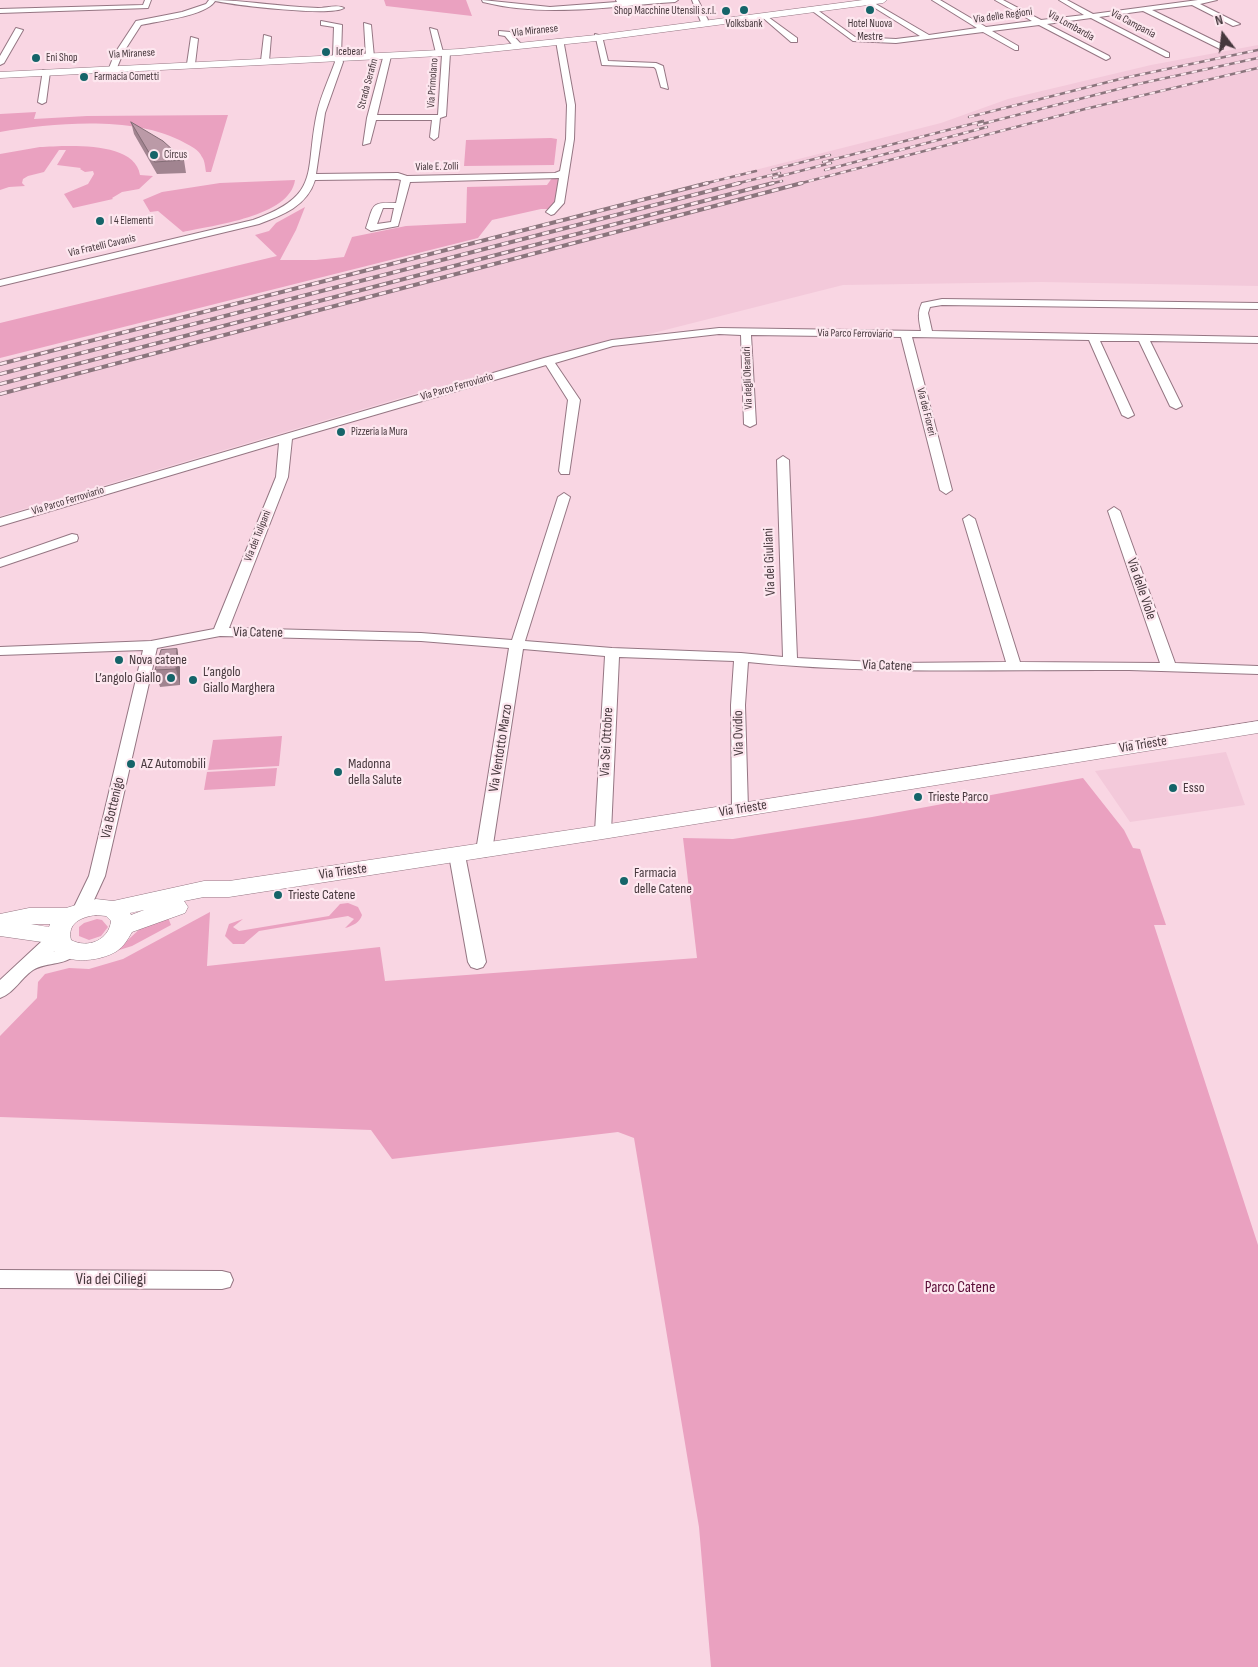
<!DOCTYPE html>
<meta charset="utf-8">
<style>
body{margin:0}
#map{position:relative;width:1258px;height:1667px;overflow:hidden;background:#f9d6e3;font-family:"Sofia Sans Condensed",sans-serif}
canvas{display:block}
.north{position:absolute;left:1198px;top:10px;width:50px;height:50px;-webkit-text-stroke:4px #fde7ef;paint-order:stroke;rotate:345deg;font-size:14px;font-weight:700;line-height:20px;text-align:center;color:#46383d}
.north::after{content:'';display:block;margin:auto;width:18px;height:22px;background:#46383d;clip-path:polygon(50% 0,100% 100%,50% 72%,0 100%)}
</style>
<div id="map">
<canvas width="1258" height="1667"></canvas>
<div class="north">N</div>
</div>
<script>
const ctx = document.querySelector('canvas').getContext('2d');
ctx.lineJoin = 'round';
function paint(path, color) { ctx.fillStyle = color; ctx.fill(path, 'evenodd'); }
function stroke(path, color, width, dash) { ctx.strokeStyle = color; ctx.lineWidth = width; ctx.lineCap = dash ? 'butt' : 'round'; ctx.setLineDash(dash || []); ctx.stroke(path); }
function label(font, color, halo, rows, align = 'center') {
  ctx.font = font + ' "Sofia Sans Condensed",sans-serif'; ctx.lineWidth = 4.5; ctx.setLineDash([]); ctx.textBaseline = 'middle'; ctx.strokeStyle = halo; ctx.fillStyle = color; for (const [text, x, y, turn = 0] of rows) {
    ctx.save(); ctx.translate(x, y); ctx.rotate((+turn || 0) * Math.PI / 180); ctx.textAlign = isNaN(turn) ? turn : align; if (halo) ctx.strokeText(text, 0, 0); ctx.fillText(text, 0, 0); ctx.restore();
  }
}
paint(new Path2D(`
 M 1258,45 L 1258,286 L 1041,282 L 843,285 L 424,391 L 0,516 L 0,361 L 941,123 L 1008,99 L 1151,65 Z
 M 1226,752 L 1245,805 L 1130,822 L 1095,771 Z`), '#f3c9da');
paint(new Path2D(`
 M 384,0 L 466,0 L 472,16 L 386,6 Z
 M 36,112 L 34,119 L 87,116 L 228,115 L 211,172 L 206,172 C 205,167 205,161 202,157 C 199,150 191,146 185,143 C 135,115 54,123 0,132 L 0,114 Z
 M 551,138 L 557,139 L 554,165 L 464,166 L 466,140 Z
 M 40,147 C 65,146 135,140 140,175 L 153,176 L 139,189 L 122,192 L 112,198 L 113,199 L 73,208 L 64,194 L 88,184 L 94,174 L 93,171 L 85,172 L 80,169 L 81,168 L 57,165 L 66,150 L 59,150 L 44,172 L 28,176 L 23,179 L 22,183 L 25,186 L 9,187 L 0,190 L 0,154 Z
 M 552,178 L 560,180 L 558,199 L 550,209 L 541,209 L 492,220 L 478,238 L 0,358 L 0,323 L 277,256 L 255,235 L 269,231 L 276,223 L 305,207 L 296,230 L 280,260 L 316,260 L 344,257 L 352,237 L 406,226 L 466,223 L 467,187 L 547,185 Z
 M 295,180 C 290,217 213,225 183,232 L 158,211 L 150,212 L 143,200 L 162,192 L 220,183 Z
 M 282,736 L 279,766 L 208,770 L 213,740 Z
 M 277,768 L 275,786 L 204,790 L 207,772 Z
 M 1083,778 L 1124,830 L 1133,848 L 1140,849 L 1166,925 L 1154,925 L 1258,1245 L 1258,1667 L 711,1667 L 699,1527 L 634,1138 L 618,1132 L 392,1159 L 371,1130 L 0,1117 L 0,1036 L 37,998 L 38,982 L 45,974 L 69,968 L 89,969 L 123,959 L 210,912 L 207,966 L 380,947 L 385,981 L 697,958 L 683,838 L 733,839 L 872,817 Z
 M 348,903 L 358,907 L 362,915 C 360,922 353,926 345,928 L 354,919 L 348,916 L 259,931 L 244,944 L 233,944 L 225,936 L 229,924 L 243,919 L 233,927 L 239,931 L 329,916 L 340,904 Z
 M 167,915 L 171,925 L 132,946 L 116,951 L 144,925 Z
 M 97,919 L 102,920 L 108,927 L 101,936 L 89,940 L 79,936 L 79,927 L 84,923 Z`), '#eaa1c0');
const minor = new Path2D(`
 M 145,0 L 151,0 L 148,8 L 0,13 L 0,9 L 143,5 Z
 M 209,0 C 245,0 281,7 318,8 C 326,8 338,4 344,8 C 331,17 235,5 215,1 C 206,16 158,21 141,25 L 123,53 L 116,70 L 110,70 L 109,68 L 115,53 L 136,21 L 182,12 L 206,4 Z
 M 482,0 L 550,7 L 617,2 L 616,0 L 678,0 L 675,2 C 611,6 546,18 483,2 Z
 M 692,0 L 698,0 L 708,20 L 707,22 L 701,22 Z
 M 932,0 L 940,0 L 986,27 L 1032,21 L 995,0 L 1003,0 L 1041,20 L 1084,15 L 1059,0 L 1067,0 L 1093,14 L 1198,0 L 1217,0 L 1200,4 L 1240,24 L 1233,26 L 1192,5 L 1152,10 L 1223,45 L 1223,49 L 1220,49 L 1143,11 L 1099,17 L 1169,53 L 1169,57 L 1166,57 L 1091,18 L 1047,24 L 1109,56 L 1110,58 L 1106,60 L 1039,25 L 992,31 L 1018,46 L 1018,50 L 1015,50 L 983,32 L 896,43 L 853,41 L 811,10 L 816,9 L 855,37 L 896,39 L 920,36 L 867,3 L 866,2 L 869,0 L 929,35 L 977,28 Z
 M 764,14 L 797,38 L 797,42 L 791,42 L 762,17 L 760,16 Z
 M 321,21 L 342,25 L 341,56 L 343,62 L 325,113 L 316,174 L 398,173 L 407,176 L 555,173 L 560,171 L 566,139 L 567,105 L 556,41 L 563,39 L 575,105 L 574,139 L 564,203 L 554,214 L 551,215 L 546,212 L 555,202 L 559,178 L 410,182 L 398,226 L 371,231 L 366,228 C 374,205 370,202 396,203 L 401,180 L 397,179 L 315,180 C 307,206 283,215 259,224 L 0,286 L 0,280 L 253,220 C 323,195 304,172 317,113 C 321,95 329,79 335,62 L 333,56 L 334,27 L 321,25 ZM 383,208 L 394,208 L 391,222 L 377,224 Z
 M 364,23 L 371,25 L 374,57 L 370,59 L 366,57 Z
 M 16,28 L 23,30 L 4,63 L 0,65 L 0,56 Z
 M 430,28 L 437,30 L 443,52 L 450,53 L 446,116 L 440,118 L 438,137 L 434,140 L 430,137 L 432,120 L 376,120 L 370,143 L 363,145 L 367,118 L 384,54 L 391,56 L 377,115 L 438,115 L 442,55 L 436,53 Z
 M 499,31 L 510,32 L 521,44 L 521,48 L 515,48 L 505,36 L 499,35 Z
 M 595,34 L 602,36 L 608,61 L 656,63 L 663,66 L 668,89 L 661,87 L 656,69 L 654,67 L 602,65 Z
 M 264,35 L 271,37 L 269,61 L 265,63 L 261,61 Z
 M 191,37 L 198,39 L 195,64 L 191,66 L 187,64 Z
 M 43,70 L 50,72 L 46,102 L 42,104 L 38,102 Z
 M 942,299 L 1258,303 L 1258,309 L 942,305 L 930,307 L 928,313 L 932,331 L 1258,337 L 1258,343 L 1150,341 L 1182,406 L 1176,409 L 1170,406 L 1139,341 L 1100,341 L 1134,415 L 1128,418 L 1122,415 L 1089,340 L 912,337 L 952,490 L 946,494 L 940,490 L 901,337 L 751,335 L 756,424 L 750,427 L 744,424 L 741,335 L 719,334 L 613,346 L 555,363 L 580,400 L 569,474 L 561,474 L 559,471 L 568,400 L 546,365 L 292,439 L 288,477 L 229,628 L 421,633 L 512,640 L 558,497 L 564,493 L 570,497 L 525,641 L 612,648 L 741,653 L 783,657 L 777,460 L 783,456 L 789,460 L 797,658 L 893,663 L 1006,662 L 963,519 L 969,515 L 975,519 L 1020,662 L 1160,663 L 1108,511 L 1114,507 L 1120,511 L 1175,663 L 1258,666 L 1258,674 C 1215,673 1172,671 1129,670 C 1002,669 875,675 748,662 L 745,705 L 748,809 L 746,813 L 740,814 L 734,813 L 732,809 L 731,705 L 734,661 L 619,657 L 611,832 L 609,836 L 603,838 L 597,836 L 595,832 L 605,656 L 523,649 L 492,851 L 490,855 L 484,857 L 478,855 L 476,851 L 509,648 L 421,641 L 220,636 L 157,648 L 105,876 L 88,913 L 82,915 L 76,913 L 73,909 L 89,876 L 143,650 L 0,655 L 0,647 L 151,641 L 214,629 L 276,477 L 279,443 L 0,526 L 0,518 L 544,358 L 612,340 L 719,328 L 921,331 C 919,320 917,313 922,303 Z
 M 72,534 L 77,535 L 78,538 L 77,541 L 0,567 L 0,559 Z
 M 457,849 L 463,851 L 465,855 L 486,962 L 483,967 L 477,969 L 471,967 L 468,962 L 449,855 L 451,851 Z
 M 59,934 L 65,935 L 68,940 L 65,945 L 53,952 L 70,944 L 76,945 L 79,950 C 69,967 47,961 33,970 C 21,978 14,993 0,998 L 0,980 L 42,941 Z
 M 0,1270 L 222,1271 L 230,1273 L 233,1280 L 230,1287 L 222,1289 L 0,1288 Z`);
const tertiary = new Path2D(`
 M 863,0 L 887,0 L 883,3 L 596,41 L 460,55 L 0,78 L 0,72 L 460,49 L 596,35 Z
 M 1258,721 L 1258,733 L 603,839 L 229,897 L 204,897 L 184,901 L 188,907 L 185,913 L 132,932 C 128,939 124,946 117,951 C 100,962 59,967 49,943 L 0,936 L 0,914 L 29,908 L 66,908 L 96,899 L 113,901 L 204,881 L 229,881 L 603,825 ZM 144,910 L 131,915 L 130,913 ZM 96,915 L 106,916 L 111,921 C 109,940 88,949 71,940 C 67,923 81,917 96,915 ZM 31,924 L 50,924 L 49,927 Z`);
stroke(minor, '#957683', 2);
stroke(tertiary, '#957683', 1);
paint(minor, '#fff');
paint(tertiary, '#fff');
const railFar1 = new Path2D(`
 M 969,117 L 1124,78 L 1258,50
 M 978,125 L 1138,84 L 1258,58
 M 823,162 L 983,121
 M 772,170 L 830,155
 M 825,170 L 987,127
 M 773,178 L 831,163
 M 703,184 L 756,171
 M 735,184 L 780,173
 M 769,184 L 782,181
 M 798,184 L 1085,109 L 1258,68`);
const rail = new Path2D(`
 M 0,364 L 708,183
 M 0,374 L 740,183
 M 0,384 L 773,183
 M 0,394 L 802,183`);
stroke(railFar1, '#8b757d', 2.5);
stroke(rail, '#8b757d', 4);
stroke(railFar1, '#fde7ef', 2, [5.5]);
stroke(rail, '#fde7ef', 2.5, [7]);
paint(new Path2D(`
 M 131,122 L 184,160 L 186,173 L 157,174 L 134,134 Z
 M 177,649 L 180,665 L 180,685 L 160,687 L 155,670 Z`), '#a18490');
paint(new Path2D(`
 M 177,649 L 180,665 L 180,685 L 176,669 Z`), '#836c75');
const building = new Path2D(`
 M 131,122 L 163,141 L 184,160 L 155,162 Z
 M 177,649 L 176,669 L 155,670 L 161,650 Z`);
paint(building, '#bb9aa7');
stroke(building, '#836c75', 1);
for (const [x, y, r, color] of [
 [744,10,5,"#156469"],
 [870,10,5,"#156469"],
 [726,11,5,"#156469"],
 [326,52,5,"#156469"],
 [36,58,5,"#156469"],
 [84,77,5,"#156469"],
 [154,155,5,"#156469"],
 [100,221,5,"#156469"],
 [341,432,5,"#156469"],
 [119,660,5,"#156469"],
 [171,678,5,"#156469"],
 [193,680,5,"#156469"],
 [131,764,5,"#156469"],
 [338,772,5,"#156469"],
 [1173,788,5,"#156469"],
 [918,797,5,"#156469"],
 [624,881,5,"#156469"],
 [278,895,5,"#156469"]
]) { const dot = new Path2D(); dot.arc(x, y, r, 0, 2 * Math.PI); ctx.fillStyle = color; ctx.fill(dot); stroke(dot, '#fde7ef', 2); }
label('11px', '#46383d', '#fde7ef', [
 ["Shop Macchine Utensili s.r.l.",716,11,"right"],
 ["Volksbank",744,24,"center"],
 ["Hotel Nuova",870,24,"center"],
 ["Mestre",870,37,"center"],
 ["Icebear",336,52],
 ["Eni Shop",46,58],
 ["Farmacia Cometti",94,77],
 ["Circus",164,155],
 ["I 4 Elementi",110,221],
 ["Pizzeria la Mura",351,432]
], 'left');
label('11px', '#46383d', '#fde7ef', [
 ["Via delle Regioni",1003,16,-8],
 ["Via Campania",1133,24,28],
 ["Via Lombardia",1071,26,29],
 ["Via Miranese",535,31,-6],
 ["Via Miranese",132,54,-3],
 ["Via Primolano",433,83,-86],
 ["Strada Serafin",368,84,-75],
 ["Viale E. Zolli",437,167,-1],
 ["Via Fratelli Cavanis",102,246,-13],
 ["Via Parco Ferroviario",855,334,1],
 ["Via degli Oleandri",748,378,-92],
 ["Via Parco Ferroviario",457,387,-16],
 ["Via dei Fioreri",926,412,76],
 ["Via Parco Ferroviario",68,501,-17],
 ["Via dei Tulipani",258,536,-68]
]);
label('14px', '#46383d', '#fde7ef', [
 ["Via dei Giuliani",770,562,-92],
 ["Via delle Viole",1141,589,71],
 ["Via Catene",258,633,1],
 ["Via Catene",887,666,2],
 ["Via Ovidio",739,733,-91],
 ["Via Sei Ottobre",607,742,-87],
 ["Via Trieste",1143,745,-9],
 ["Via Ventotto Marzo",501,748,-81],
 ["Via Bottenigo",113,808,-77],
 ["Via Trieste",743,809,-9],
 ["Via Trieste",343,872,-8]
]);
label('14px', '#46383d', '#fde7ef', [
 ["Nova catene",129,660],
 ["L’angolo",203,672],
 ["Giallo Marghera",203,688],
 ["L’angolo Giallo",161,678,"right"],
 ["AZ Automobili",141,764],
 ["Madonna",348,764],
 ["della Salute",348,780],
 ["Esso",1183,788],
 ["Trieste Parco",928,797],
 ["Farmacia",634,873],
 ["delle Catene",634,889],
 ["Trieste Catene",288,895]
], 'left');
label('16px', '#46383d', '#fde7ef', [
 ["Via dei Ciliegi",111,1280]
]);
label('16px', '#5a0c37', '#fde7ef', [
 ["Parco Catene",960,1288]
]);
</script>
